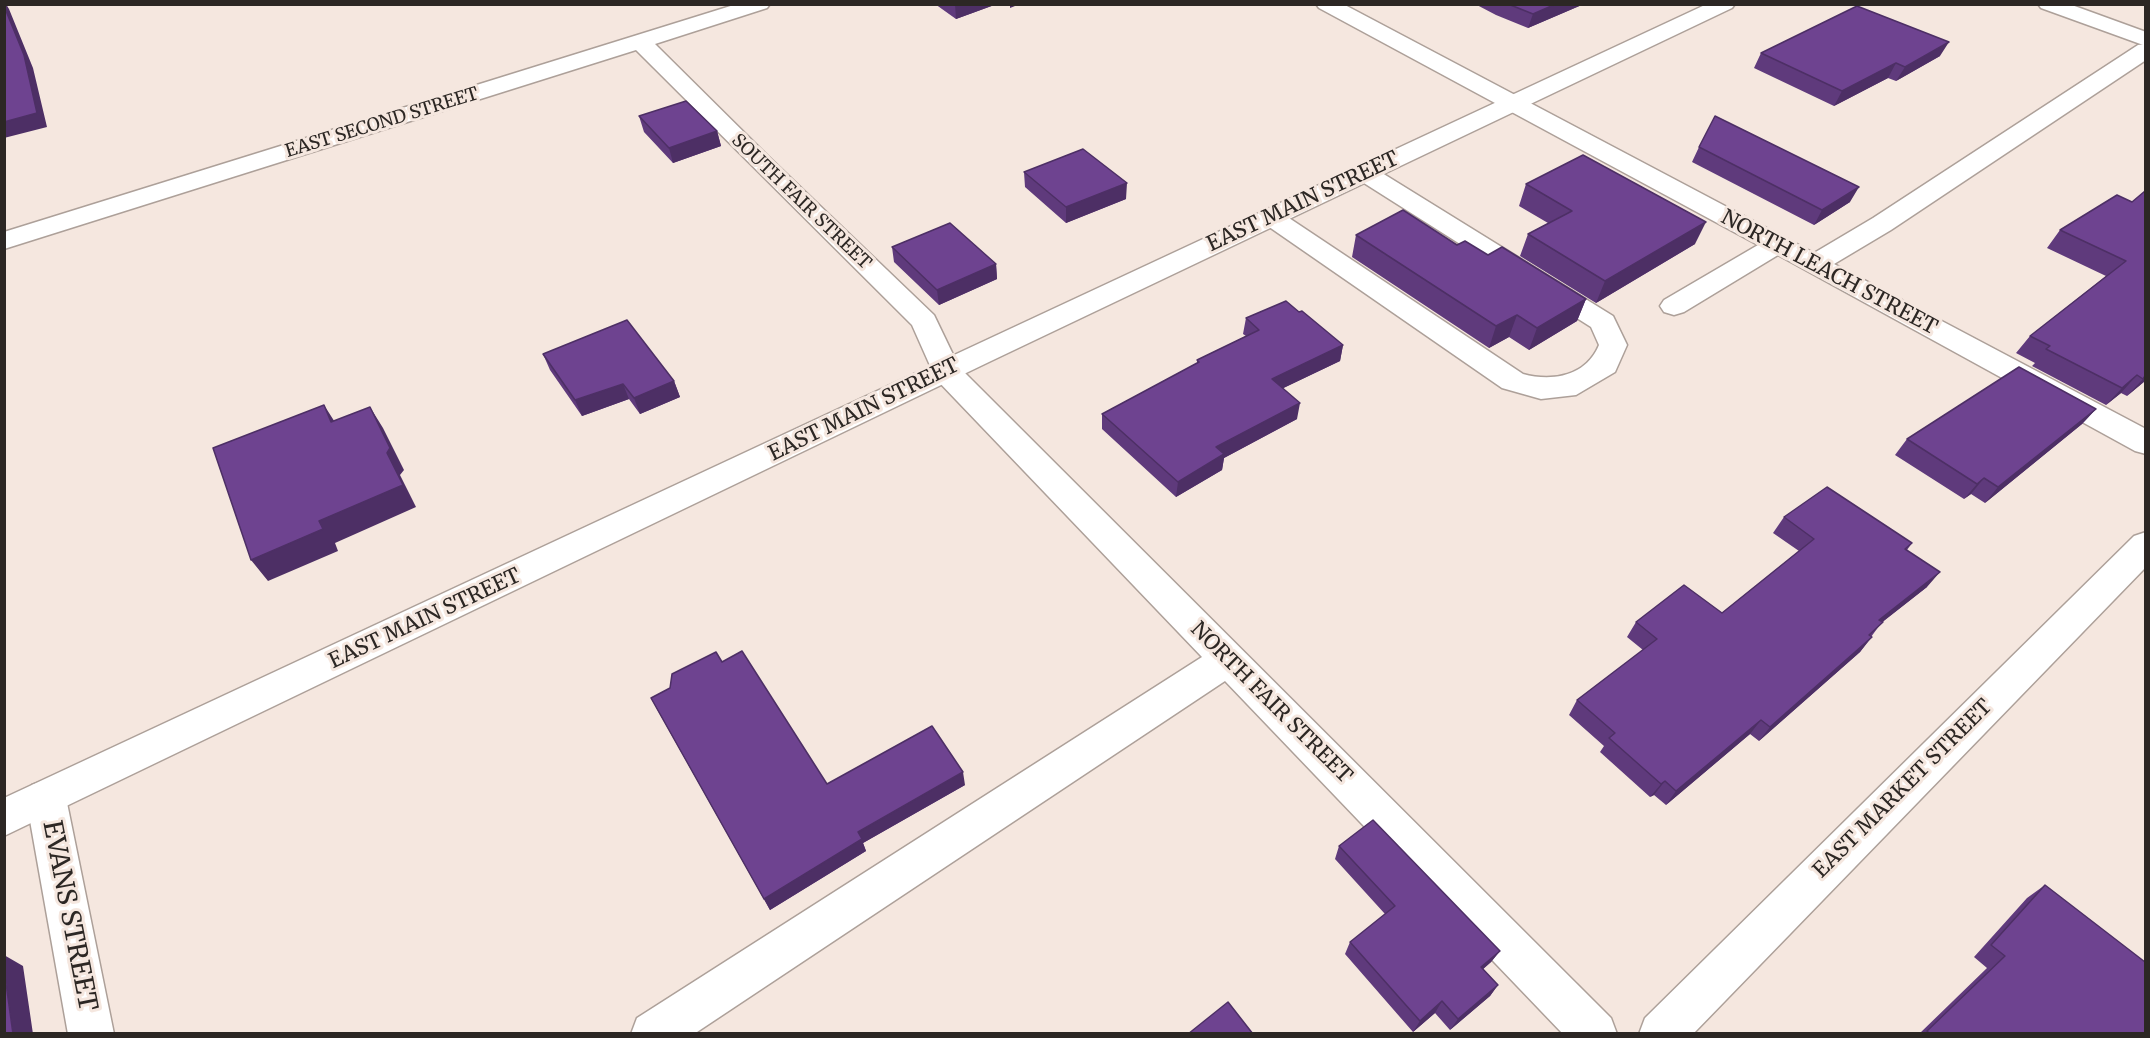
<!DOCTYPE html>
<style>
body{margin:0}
#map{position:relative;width:2150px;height:1038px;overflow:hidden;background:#f5e7df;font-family:Merriweather,serif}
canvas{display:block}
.frame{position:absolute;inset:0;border:6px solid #2c2724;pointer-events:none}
</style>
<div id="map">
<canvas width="2150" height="1038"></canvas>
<div class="frame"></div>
</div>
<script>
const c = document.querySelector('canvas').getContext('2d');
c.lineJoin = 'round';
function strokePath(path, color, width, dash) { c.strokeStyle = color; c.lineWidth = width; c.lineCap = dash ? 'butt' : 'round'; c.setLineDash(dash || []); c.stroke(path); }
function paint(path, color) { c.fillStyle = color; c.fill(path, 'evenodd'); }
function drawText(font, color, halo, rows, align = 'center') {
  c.font = font + ' Merriweather,serif'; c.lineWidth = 6; c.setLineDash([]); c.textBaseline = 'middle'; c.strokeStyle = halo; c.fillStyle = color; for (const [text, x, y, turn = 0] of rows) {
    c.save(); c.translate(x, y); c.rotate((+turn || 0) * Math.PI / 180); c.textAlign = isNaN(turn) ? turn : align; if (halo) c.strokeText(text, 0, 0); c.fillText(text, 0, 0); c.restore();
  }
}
const minor = new Path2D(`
 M737 4H770L767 8 655 44 769 157 934 315 959 367 1611 1018 1617 1034H1563L1225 681 694 1034H631L637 1018 1202 657 936 379 912 325 636 50 4 249V232Z
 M1316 4H1343L1814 253 1873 218 2138 45 2146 44V60L1891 230 1834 264 2146 429V454L2135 451 1778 255 1684 312 1674 315 1664 312 1660 306 1664 300 1758 245 1319 8Z
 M1365 166 1374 168 1613 316 1627 345 1615 372 1576 395 1541 399 1502 388 1262 222 1258 217 1262 212 1271 209 1280 212 1523 374C1553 382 1586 376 1599 345L1591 327 1356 178 1353 173 1356 168Z
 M2146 532V567L1693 1034H1639L1645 1018 2134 536Z
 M46 780 60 785 66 798 114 1034H68L26 798 32 785Z`);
const major = new Path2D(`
 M1707 4H1735L1732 8 991 361 4 836V798Z
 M2038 4H2069L2146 32V46L2041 8Z`);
strokePath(minor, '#ada099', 3);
strokePath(major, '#ada099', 3);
paint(minor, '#fff');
paint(major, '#fff');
paint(new Path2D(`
 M935 4H997L956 19Z
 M1475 4H1584L1528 28 1496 15Z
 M1761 53 1940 56 1896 81 1888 78 1834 106 1754 68Z
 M639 116 717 131 721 146 673 163 644 132Z
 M1699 147 1850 202 1814 225 1692 162Z
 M1024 172 1126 199 1066 223 1025 187Z
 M1526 184 1695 244 1596 303 1520 256 1528 234 1548 223 1519 206Z
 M2145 191V381L2127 396 2121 393 2106 405 2032 366 2035 363 2016 353 2030 336 2106 276 2047 248 2060 230 2132 202Z
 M1356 235 1457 245 1488 255 1586 299 1577 321 1529 350 1509 337 1489 348 1352 257Z
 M892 247 996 264 997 279 939 305 894 262Z
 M1299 312 1343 345 1340 361 1283 388 1297 419 1224 458 1222 470 1176 497 1102 429V414L1197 363V360L1246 336 1243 334 1246 318Z
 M543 354 674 381 680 397 640 414 629 399 582 416 550 370Z
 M2096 409 2082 424 1985 503 1971 494 1964 499 1895 455 1907 439Z
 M1784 517 1912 543 1907 550 1927 587 1882 622 1860 652 1759 741 1750 734 1666 805 1654 795 1650 797 1600 752 1604 746 1569 715 1577 700 1643 650 1627 637 1636 622 1722 613 1799 551 1773 533Z
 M722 662 827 784 965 785 863 843 866 851 770 910 658 711 651 698Z
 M1339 846 1500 951 1491 962 1483 969 1498 985 1490 996 1450 1030 1435 1013 1413 1032 1345 954 1350 942 1385 914 1335 859Z
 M2045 885 2145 1034H1919L1987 968 1974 957 2027 898Z`), '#5f3a7c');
paint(new Path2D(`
 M4 4H6L9 9 33 68 47 127 4 138Z
 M955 4H997L956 19Z
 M1010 4H1020L1010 8Z
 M1556 4H1584L1528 28 1533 14Z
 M1949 42 1940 56 1896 81 1905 67Z
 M1896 63 1888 78 1834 106 1842 91Z
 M717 131 721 146 673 163 669 148Z
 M1127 183 1126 199 1066 223V207Z
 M1859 187 1850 202 1814 225 1822 210Z
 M1706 222 1695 244 1596 303 1605 281Z
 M996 264 997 279 939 305 937 290Z
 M1586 299 1577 321 1529 350 1537 328Z
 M1517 315 1509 337 1489 348 1496 326Z
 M1343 345 1340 361 1269 395 1272 379Z
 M2137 375 2121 393 2106 405 2122 388Z
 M2145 376V381L2127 396 2143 379Z
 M674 381 680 397 640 414 634 398Z
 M623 384 629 399 582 416 575 400Z
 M1300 403 1297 419 1224 458 1222 470 1176 497 1178 482 1216 447Z
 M324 405 338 427 331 422Z
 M370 407 383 428 404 470 400 475 416 507 335 543 338 551 268 581 251 560 319 521Z
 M2096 409 2082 424 1985 503 1998 487Z
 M1984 478 1971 494 1964 499 1977 484Z
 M1940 572 1927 587 1866 635 1879 620Z
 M1872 637 1860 652 1759 741 1770 727Z
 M1761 720 1750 734 1666 805 1676 791Z
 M963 772 965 785 863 843 866 851 770 910 764 899 858 832Z
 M1665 781 1654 795 1650 797 1661 784Z
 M1500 951 1491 962 1473 978 1481 967Z
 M4 955 23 966 33 1034H13L4 969Z
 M1498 985 1490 996 1450 1030 1458 1019Z
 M1442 1001 1435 1013 1413 1032 1420 1021Z`), '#4d2f65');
const building = new Path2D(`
 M1508 4H1556L1533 14Z
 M4 6 24 55 37 113 4 122Z
 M1857 6 1949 42 1905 67 1896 63 1842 91 1761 53Z
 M686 101 717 131 669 148 639 116Z
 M1715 116 1859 187 1822 210 1699 147Z
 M1083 149 1127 183 1066 207 1024 172Z
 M1583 155 1706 222 1605 281 1528 234 1572 211 1526 184Z
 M2145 191V376L2143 379 2137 375 2122 388 2046 349 2050 346 2030 336 2126 261 2060 230 2117 195 2132 202Z
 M1403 210 1457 245 1465 241 1488 255 1502 247 1586 299 1537 328 1517 315 1496 326 1356 235Z
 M950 223 996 264 937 290 892 247Z
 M1286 301 1299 312 1302 311 1343 345 1272 379 1300 403 1216 447 1224 454 1178 482 1102 414 1199 362 1197 360 1259 330 1246 318Z
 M627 320 674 381 634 398 623 384 575 400 543 354Z
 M2019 367 2096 409 1998 487 1984 478 1977 484 1907 439Z
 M324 405 331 422 370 407 390 448 387 453 403 485 319 521 323 529 251 560 213 448Z
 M1827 487 1912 543 1905 549 1940 572 1879 620 1883 622 1869 635 1872 637 1770 727 1761 720 1676 791 1665 781 1661 784 1609 738 1615 733 1577 700 1657 639 1636 622 1684 585 1722 613 1814 539 1784 517Z
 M742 651 827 784 932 726 963 772 858 832 862 839 764 899 651 698 670 688 672 674 716 652 722 662Z
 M1373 820 1500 951 1481 967 1498 985 1458 1019 1442 1001 1420 1021 1350 942 1395 906 1339 846Z
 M2045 885 2145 962V1034H1930L1927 1031 2005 956 1991 945Z
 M4 969 13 1034H4Z
 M1228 1002 1253 1034H1188Z`);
paint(building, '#6e4390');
strokePath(building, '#4d2f65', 1.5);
drawText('18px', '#2c2724', '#f5e7df', [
 ["EAST SECOND STREET",382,123,-17],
 ["SOUTH FAIR STREET",801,202,44]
]);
drawText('21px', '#2c2724', '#f5e7df', [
 ["EAST MAIN STREET",1303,202,-25],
 ["NORTH LEACH STREET",1829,273,28],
 ["EAST MAIN STREET",864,410,-26],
 ["EAST MAIN STREET",425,619,-25],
 ["NORTH FAIR STREET",1271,703,45],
 ["EAST MARKET STREET",1903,789,-45]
]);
drawText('26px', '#2c2724', '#f5e7df', [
 ["EVANS STREET",69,916,79]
]);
</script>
